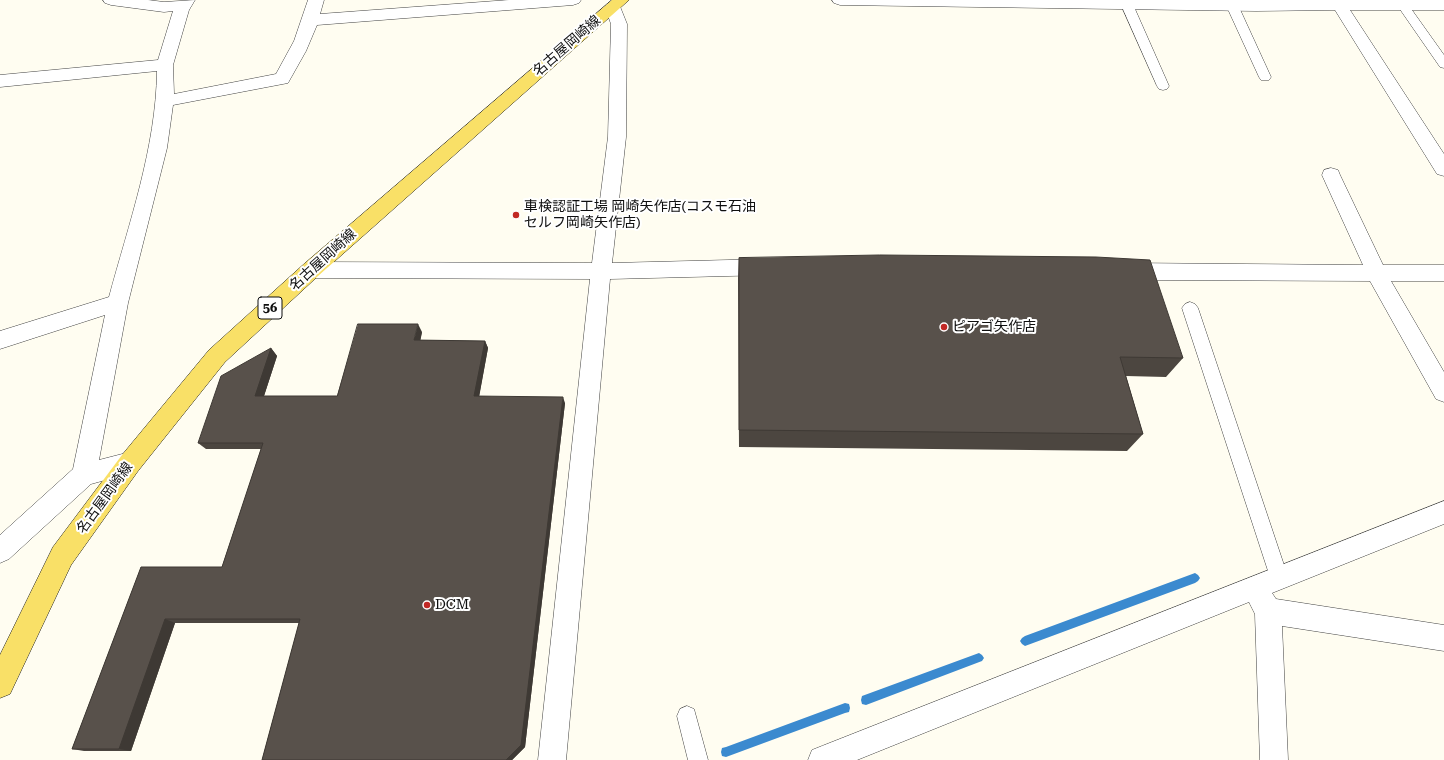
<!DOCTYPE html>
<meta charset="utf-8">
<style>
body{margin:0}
canvas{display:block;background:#fffdf1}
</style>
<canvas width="1444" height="760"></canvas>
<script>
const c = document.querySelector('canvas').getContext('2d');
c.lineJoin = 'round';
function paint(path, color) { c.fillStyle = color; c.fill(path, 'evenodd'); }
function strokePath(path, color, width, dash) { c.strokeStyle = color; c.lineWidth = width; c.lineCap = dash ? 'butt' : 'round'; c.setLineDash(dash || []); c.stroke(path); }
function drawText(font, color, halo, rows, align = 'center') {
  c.font = font + ' "Roboto Serif","Noto Sans JP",serif'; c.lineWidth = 4; c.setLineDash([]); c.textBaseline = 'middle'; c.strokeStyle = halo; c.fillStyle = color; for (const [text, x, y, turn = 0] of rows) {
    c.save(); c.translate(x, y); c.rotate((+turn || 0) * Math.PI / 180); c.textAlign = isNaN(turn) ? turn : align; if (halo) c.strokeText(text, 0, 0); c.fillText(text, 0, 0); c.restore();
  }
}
paint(new Path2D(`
 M1195 573 1198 575 1200 578 1198 581 1195 583 1025 646 1022 644 1020 641 1022 638 1025 636Z
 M979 653 982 655 984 658 982 661 866 705 862 704 861 700 862 696Z
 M845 703 849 704 850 708 849 712 845 713 726 757 722 756 721 752 722 748 726 747Z`), '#3b8acf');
const lane = new Path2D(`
 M1119 0H1131L1169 86 1167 89 1163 90 1159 89 1157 86Z
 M1232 1 1236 3 1238 5 1271 77 1269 80H1261L1259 77 1226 5 1228 3Z
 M1403 1 1407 3 1444 55V68L1440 67 1397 5 1399 3Z
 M1190 302 1195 304 1198 308 1288 577 1285 583 1279 586 1273 583 1270 577 1182 308 1185 304Z
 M687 706 694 709 708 760H688L677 716 680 709Z`);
const street = new Path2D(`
 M103 0H148L164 2 195 0 189 10 173 65 174 94 276 74 294 41 308 0H324L320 14 509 0H581L579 3 573 5 317 25 306 51 288 83 173 105 167 148 128 303 99 460 130 452 138 455 142 463 138 471 91 484 9 559 0 563V535L73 469 105 315 0 349V331L109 297C129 223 156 148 157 71L0 87V75L158 60 173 11 164 12 111 5 105 3Z
 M832 0H1444V10H1350L1444 154V176L1437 174 1335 10 1256 11 840 5 834 3Z
 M613 2 619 4 627 24 626 137 612 263 768 259 775 261 778 267 775 273 768 275 610 279 566 760H538L590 279 311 278 304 276 301 270 304 264 311 262 592 263 608 137 611 24 605 7 607 4Z
 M1331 168 1338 170 1340 175 1383 265H1444V281H1391L1444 372V402L1436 399 1370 281 1148 280 1124 279 1117 277 1114 271 1117 265 1124 263 1363 265 1322 175 1324 170Z
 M1444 501V524L1272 593 1276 599 1444 625V651L1282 626 1288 760H1260L1255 614 1249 602 857 760H808L812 750 822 746Z`);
const primary = new Path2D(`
 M612 0H629L318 276 225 362 138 471 71 565 10 694 0 698V655L53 547 122 455 209 350 304 264Z`);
strokePath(lane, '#424242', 1);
strokePath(street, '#424242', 1);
strokePath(primary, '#202020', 1);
paint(lane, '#fff');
paint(street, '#fff');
paint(primary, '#f9e067');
paint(new Path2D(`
 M739 258 1183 358 1166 377 1126 376 1143 434 1127 451 739 447 738 278Z
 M422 332 420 340 485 341 488 348 479 396 565 403 525 747 512 760H262L299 623H175L131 751H84L72 749 141 567H222L261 449H206L198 443 271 348 277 356 264 396H337Z`), '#4c4640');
paint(new Path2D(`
 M418 324 422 332 419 348 414 340Z
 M485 341 488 348 478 403 474 396Z
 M271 348 277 356 262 402 255 396Z
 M563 397 565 403 525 747 512 760H506Z
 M165 619 175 623 131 751 119 749Z`), '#3e3934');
const building = new Path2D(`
 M880 255 1096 257 1150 260 1183 358 1120 357 1143 434 739 430V258Z
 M358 324H418L414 340 485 341 474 396 563 397 521 745 506 760H262L300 619H165L119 749H72L141 567H222L263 443H198L221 376 271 348 255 396H337Z`);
paint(building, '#58514b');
strokePath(building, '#3e3934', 1);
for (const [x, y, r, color] of [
 [516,215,4,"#c12825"],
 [944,327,4,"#c12825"],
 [427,605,4,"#c12825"]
]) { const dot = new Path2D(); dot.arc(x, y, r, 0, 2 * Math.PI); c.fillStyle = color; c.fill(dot); strokePath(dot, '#fff', 1.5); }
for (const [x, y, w] of [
 [270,308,24]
]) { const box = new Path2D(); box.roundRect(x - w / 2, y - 11, w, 22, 3); c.fillStyle = '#fff'; c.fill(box); strokePath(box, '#0f0f0f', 1); }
drawText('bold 13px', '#0f0f0f', null, [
 ["56",270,308]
]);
drawText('14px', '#0f0f0f', '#fff', [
 ["名古屋岡崎線",567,46,-41],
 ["名古屋岡崎線",323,260,-42],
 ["名古屋岡崎線",105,498,-54]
]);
drawText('14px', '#0f0f0f', '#fff', [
 ["車検認証工場 岡崎矢作店(コスモ石油",524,207],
 ["セルフ岡崎矢作店)",524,223],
 ["ピアゴ矢作店",952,327],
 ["DCM",435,605]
], 'left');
</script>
